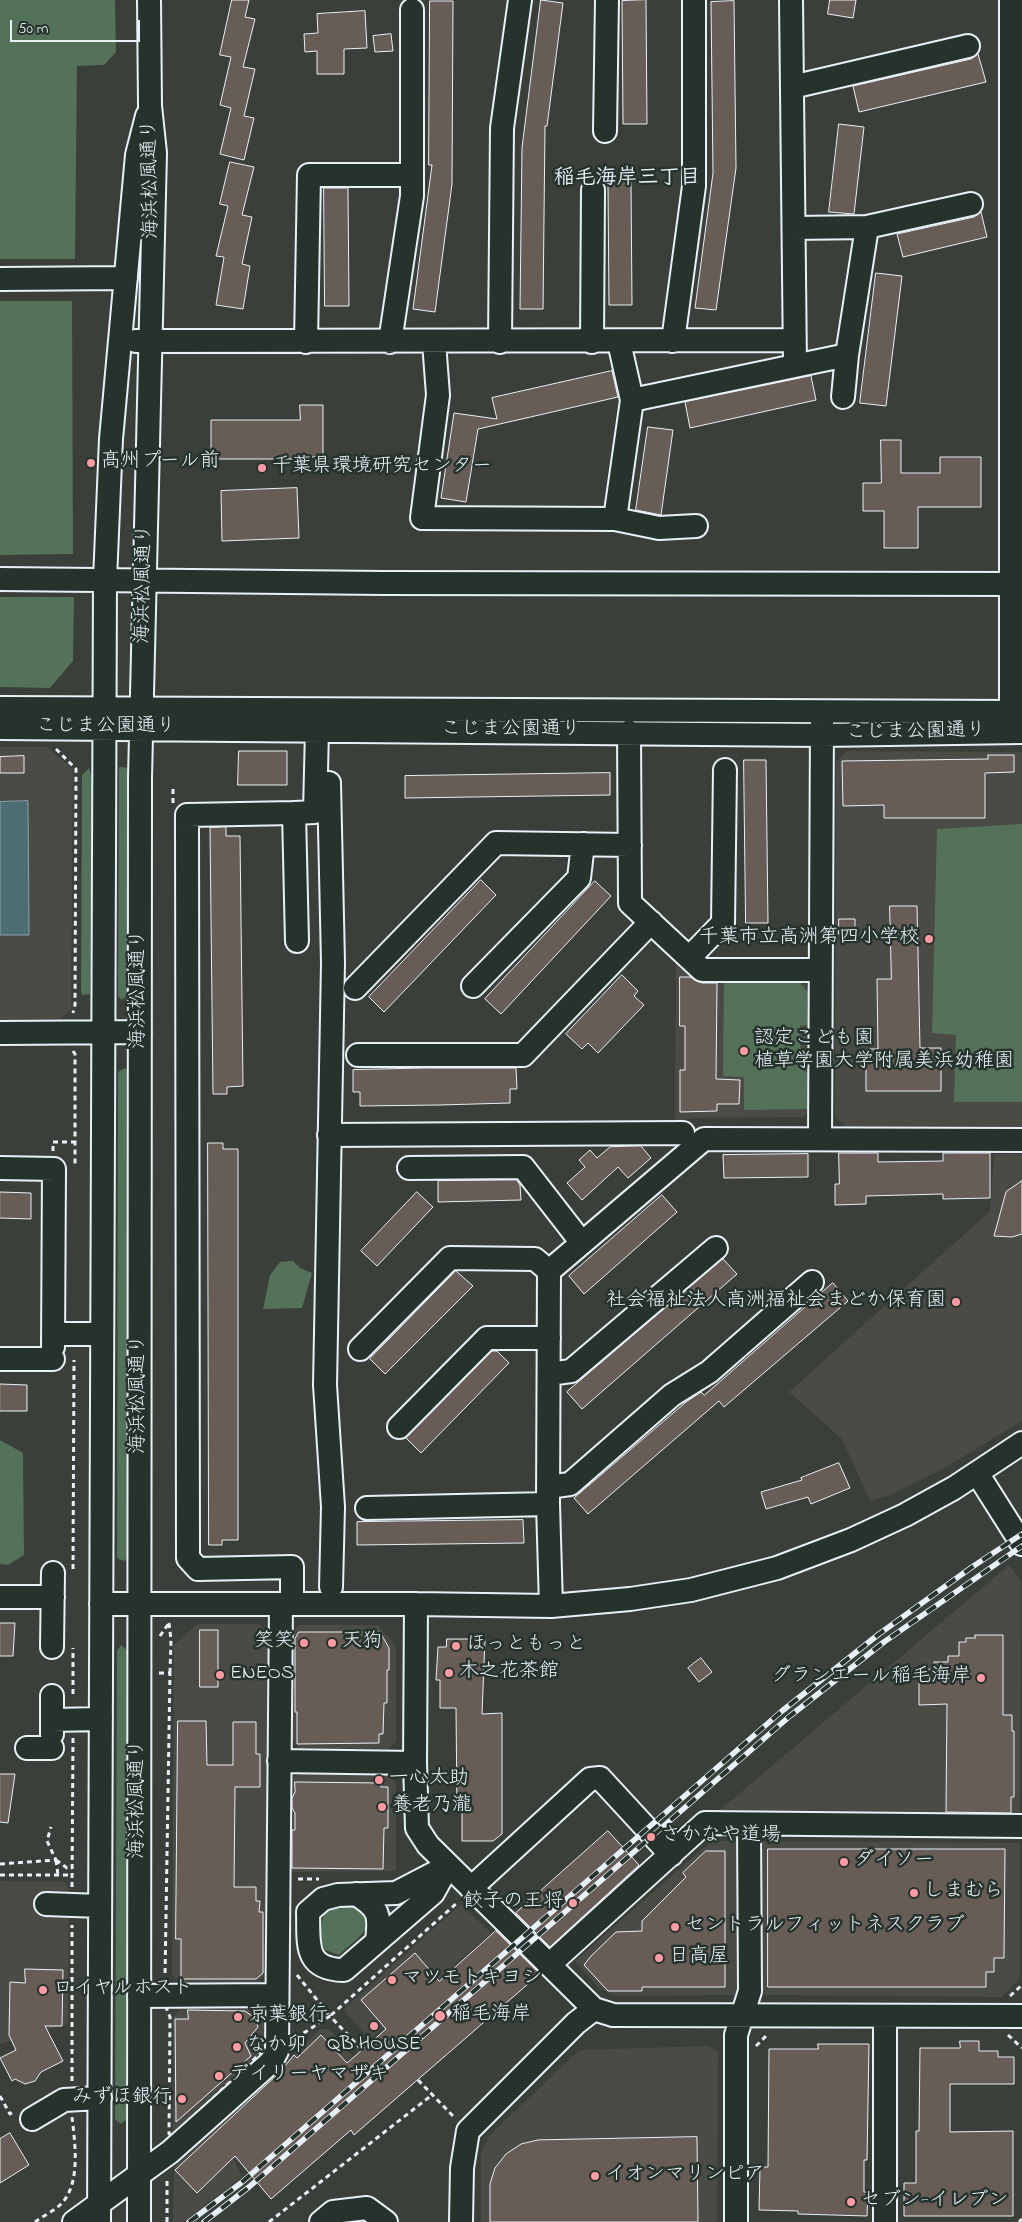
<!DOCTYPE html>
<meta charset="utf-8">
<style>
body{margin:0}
#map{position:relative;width:1022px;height:2222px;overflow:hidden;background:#3a3f39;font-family:"Indie Flower",sans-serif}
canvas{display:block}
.scale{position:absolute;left:10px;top:20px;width:130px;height:22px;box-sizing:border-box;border:2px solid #e8f1f8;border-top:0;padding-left:6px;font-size:15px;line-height:18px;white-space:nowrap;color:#e8f1f8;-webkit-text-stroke:4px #26332d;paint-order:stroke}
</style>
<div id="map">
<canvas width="1022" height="2222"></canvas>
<div class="scale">50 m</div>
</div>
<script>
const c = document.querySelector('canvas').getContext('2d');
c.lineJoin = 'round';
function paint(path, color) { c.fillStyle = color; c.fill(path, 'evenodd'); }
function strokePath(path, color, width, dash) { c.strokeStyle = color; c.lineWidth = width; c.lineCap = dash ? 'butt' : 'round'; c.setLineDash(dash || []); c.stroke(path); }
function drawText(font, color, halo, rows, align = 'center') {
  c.font = font + ' "Indie Flower","Klee One",sans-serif'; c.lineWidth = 5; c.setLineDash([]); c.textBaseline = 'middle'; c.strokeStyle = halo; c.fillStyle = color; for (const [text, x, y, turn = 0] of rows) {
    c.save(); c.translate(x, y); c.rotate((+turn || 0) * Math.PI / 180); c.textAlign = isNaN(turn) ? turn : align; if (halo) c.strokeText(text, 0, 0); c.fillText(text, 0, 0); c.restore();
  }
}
paint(new Path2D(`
 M0 747H47L73 769 71 1009 59 1021 0 1020Z
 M847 751 1022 752V1128L846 1127 835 1116 836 762Z
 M676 956 798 977 813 992 811 1110 804 1117 688 1118 675 1126Z
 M994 1154H1022V1421L943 1469 888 1496 870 1501 842 1439 789 1392 990 1211Z
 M1009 1565 1021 1581 1020 1816 714 1815Z
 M197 1624H259L268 1632 265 1975 257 1984H181L172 1975 174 1645Z
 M299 1625H378L396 1646V1741L388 1749 300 1748 291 1738V1633Z
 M300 1772H386L396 1783V1871L290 1872 291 1780Z
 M711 1841H736L738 1989 734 1995 617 1996 600 1989 575 1961Z
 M763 1841 1020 1843V1978L1002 1997 766 1995 760 1990Z
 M0 1881 65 1882 69 1889 68 2024 0 2044Z
 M461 1904 491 1933 370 2039 343 2010Z
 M256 2007 265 2015 267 2049 173 2132V2017L181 2009Z
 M320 2029H329L353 2056 234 2160 242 2177 183 2222H173L174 2167Z
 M708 2046 718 2052 717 2222H481V2152L490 2135 579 2050Z`), '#4b4b46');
paint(new Path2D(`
 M0 0H115L116 52 104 65 77 66 75 259H0Z
 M0 301H72L73 554 0 555Z
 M0 597H74L73 661 50 688 0 687Z
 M119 767 130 768 129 994 122 1000 118 996Z
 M89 768 92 777 90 994 83 995 81 993 82 775Z
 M1022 824V1102H954L956 1035 932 1033 937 829Z
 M724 978 796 979 808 992 810 1002 807 1003 808 1025 800 1026 801 1068 810 1075 809 1109 744 1110V1077L723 1076Z
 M125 1068 129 1071 127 1557 125 1561 118 1559 117 1556 118 1072Z
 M293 1261 300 1268 312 1273 302 1308 263 1309 270 1275 280 1262Z
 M0 1440 23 1453 24 1555 8 1565 0 1564Z
 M121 1645 128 1651 126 2120 121 2124 115 2119 117 1651Z
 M358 1907C382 1926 354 1940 339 1955L325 1950C321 1943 321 1939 321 1931 321 1905 337 1909 358 1907Z`), '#547159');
const water = new Path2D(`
 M28 801 29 935H0V802Z`);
paint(water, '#4c6e73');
strokePath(water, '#8aa2a8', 1);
const building = new Path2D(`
 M232 0H249L245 17 255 19 243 67 255 69 244 116 254 118 244 160 220 154 231 108 220 105 231 57 220 55Z
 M541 0 563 3 547 126H545L543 309H520L522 148Z
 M646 0 647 124H623L622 1Z
 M830 0H856L853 18 828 14Z
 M430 1H453L452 184 435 312 413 309 432 165H429Z
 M734 1 736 168 716 310 695 308 713 173 711 2Z
 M365 11 367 48 344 49V74H317V51L305 52 304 34 318 33 317 14Z
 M391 34 393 51 375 52 373 36Z
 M978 54 986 82 859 112 853 86 971 59Z
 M839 124 864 127 854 214 829 212Z
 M230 162 254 167 242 215 252 217 242 264 250 266 243 309 216 305 224 257 216 256 228 206 220 204Z
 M631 182 632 305H609L608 183Z
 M324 188H348L349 306H325Z
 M981 212 987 237 903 257 897 234 974 217Z
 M876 273 902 276 886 406 860 403Z
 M612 371 618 397 478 429 466 502 441 498 454 413 497 419 492 398Z
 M811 376 816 400 690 428 685 402Z
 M300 405H323V457H296V459H211V420H300Z
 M648 427 673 430 661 515 636 510Z
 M881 440H901V473H940V457H981V507H918V548H884V511H863V483H881Z
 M297 488 299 538 222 541 221 491Z
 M239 751H287V785H238Z
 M988 755H1014V772L985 773V818H884V805L843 806 842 761 988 759Z
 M24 756V773H0V757Z
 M744 760H766L768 923H746Z
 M610 773V795L405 798V776Z
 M226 827V836H240L243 1086 227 1087V1094H213L210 828Z
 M481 880 496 895 384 1012 369 997Z
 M595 881 611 896 501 1014 485 999Z
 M890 906H917L920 1048H941V1091H866V1049H878L877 979H891Z
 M839 919H855V934H839Z
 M622 975 638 991 634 996 644 1005 598 1053 588 1043 582 1049 566 1034Z
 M680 977H690L702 983H717L716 1079 740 1080 739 1104H717V1111L680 1112V1070H685V1026H680Z
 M425 1068H516L517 1089H510V1103L439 1105 360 1106V1092H353V1070Z
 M208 1143H223V1149H238V1540H222V1545H209Z
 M641 1146 651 1158 628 1178 618 1167 582 1200 567 1183 585 1167 579 1160 590 1150 597 1158 610 1147Z
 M839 1153H878V1162L943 1161V1153H990V1198L943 1199V1194L866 1196V1204L835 1205V1184H839Z
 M808 1154V1177L724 1178 723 1155Z
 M517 1180 520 1185 521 1200 438 1202V1181Z
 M1022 1181V1234L1012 1237 994 1236 1006 1192Z
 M0 1192 31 1193V1219L0 1218Z
 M417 1192 433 1207 377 1266 361 1251Z
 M662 1195 677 1212 584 1294 569 1276Z
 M723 1259 737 1274 582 1409 567 1392Z
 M456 1271 473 1286 385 1374 370 1359Z
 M833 1283 848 1301 724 1407 719 1401 588 1514 574 1498 686 1402 701 1392 704 1395Z
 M492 1351H497L509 1363 421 1453 406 1438Z
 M0 1384 27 1385V1411H0Z
 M839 1463 850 1488 811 1504 808 1497 766 1509 761 1492 802 1480 801 1478Z
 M523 1520 524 1543 357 1545V1522Z
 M0 1623H15L13 1656H0Z
 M200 1630H218V1687H200Z
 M299 1632H380L389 1648V1670H387V1703H384L383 1734H379V1743L297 1744V1712H295V1639Z
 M975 1635H1003V1715H1012V1731H1014V1797H1011V1813L946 1812 947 1704 919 1705V1670L934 1669V1662H948V1656H959V1642H966V1638H975Z
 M447 1639H485L482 1714 502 1713V1834L493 1841H462V1808L457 1809 456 1708H440V1680H436L438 1647H446Z
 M701 1658 712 1672 699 1682 688 1668Z
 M178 1721H206L207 1765H233V1722H256V1754H260V1787H235L234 1887H256V1901H260L259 1912H263V1973L256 1979H181V1939H176Z
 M0 1774H15L8 1823 0 1822Z
 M295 1782 381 1783V1787H388V1828H384L383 1869 292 1868V1830H295V1813L292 1808V1798L295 1792Z
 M608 1831 639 1865 550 1947 516 1913Z
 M768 1849H1005L1004 1958H994V1972H986V1987H768Z
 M706 1851H725V1987H642V1991H608L584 1965 591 1956 616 1932 642 1931V1921L686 1877 683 1873Z
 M496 1931 538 1972 528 1984 354 2135 351 2130 271 2199 235 2156 197 2193 175 2170 280 2072 294 2055 297 2058 321 2035 347 2063 386 2029 361 2000 415 1953 439 1981Z
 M25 1969 63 1970 62 2026H45L63 2061 41 2072 35 2081 25 2084 15 2079 12 2081 0 2058 16 2050 9 2035 10 1982 25 1983Z
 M188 2010 245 2011 255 2018 258 2027 245 2043 251 2056 176 2122 175 2019H188Z
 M960 2041H979V2051H998V2057H1014V2084H950V2132L1013 2131V2216H904V2183H916V2131H919L920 2048H960Z
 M818 2044H869L867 2160H864V2192H868L867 2216 798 2214V2211L759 2210 760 2167H768L769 2049H818Z
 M10 2133 29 2165 0 2183V2139Z
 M697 2137 698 2222H490V2184L495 2168 506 2154 521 2144 538 2140Z`);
paint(building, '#685c56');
strokePath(building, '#e8f1f8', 1);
const minor = new Path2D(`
 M791 0 795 365
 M792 87 968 46
 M605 131 607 0
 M794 228 867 227 971 204
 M0 279 126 278
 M136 341 794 340
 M673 341 694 186V0
 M306 342 309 175H412
 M390 342 412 196V10
 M434 342 438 395 422 518 615 519 659 528 696 526
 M500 342 502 128 520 0
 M592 342 593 190
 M843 397 847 355 867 227
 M632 400 847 355
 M615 519 632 400 619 342
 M0 579 383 583 1022 584
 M0 708 1022 712
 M1011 712V0
 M0 728 822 735 1022 732
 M629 732 630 903 702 970H819
 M329 783 333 963 325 1385 333 1507 331 1587
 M297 941 294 813 315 812 317 730
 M689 958 723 923 725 770
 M473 986 579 878 583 844
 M355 988 496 843 630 845
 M0 1033 140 1032
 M358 1055H523L651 922
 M329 1135 683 1133
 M820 1139 822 720
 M0 1168 54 1169 53 1347
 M409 1168 523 1167 582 1243
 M549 1271 704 1139 1022 1140
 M53 1334H102
 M360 1349 450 1258 535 1259 549 1271 548 1504 551 1606
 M0 1359H53
 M549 1374 571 1371 716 1248
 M399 1427 487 1338H549
 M977 1473 1022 1544
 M548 1487 570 1484 672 1395 709 1372 812 1282
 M367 1508 548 1504
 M0 1597H53
 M101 1604H416L551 1606 630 1599 691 1590 777 1568 851 1540 905 1515 954 1488 1022 1443
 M292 1604V1567L198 1569 188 1558 187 815 294 813
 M416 1604 415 1763 417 1828 428 1845 594 2009 613 2015 1022 2016
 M52 1647 53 1573
 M52 1720 101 1719
 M52 1734V1696
 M27 1748H52
 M279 1761 415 1763
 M448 1866 433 1893 344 1970C303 1969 309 1943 308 1912L323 1899 338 1895 396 1893Z
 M471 1888 590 1779 600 1778 671 1855
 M356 1894C380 1909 380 1915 377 1941
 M46 1904 100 1906
 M550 1964 705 1823 1022 1826
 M139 1996 277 1995
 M32 2119 64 2100 100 2098
 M74 2222 170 2152 271 2062 277 2051 281 1604
 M99 2222 105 580 111 439 137 155 147 116
 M139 2222 140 777 155 153 150 106 149 0
 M321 2222 333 2212 367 2208 386 2222
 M461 2222 462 2168 468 2131 576 2023 594 2009
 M736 2222V2035L750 1991 749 1825
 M885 2222V2016`);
strokePath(minor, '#e8f1f8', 26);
strokePath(new Path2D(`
 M56 749 76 769 75 1005 73 1013
 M173 803V786
 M73 1051 75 1054V1167
 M53 1151V1142H75
 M73 1569 74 1360
 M169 1623 171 1640 170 1673
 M160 1636 169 1623
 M159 1673H170L165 1977
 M73 1694V1648
 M56 1860 67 1868H72
 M56 1860 58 1875
 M0 1864 56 1860 47 1841 51 1827
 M0 1875H72
 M298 1879H319
 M72 1887 73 1738
 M297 1975 330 2016 458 1902
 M1010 1996 1022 1985
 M175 2003 257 2005 268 2014 267 2047 173 2136 169 2134 170 2017 166 2007Z
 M1008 2035 1022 2048
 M296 2038 330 2016 362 2050
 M756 2046 767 2035
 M418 2080 454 2117
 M72 2081V1925
 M0 2096 10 2114 13 2112
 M35 2222C43 2216 54 2211 61 2204 81 2184 75 2143 72 2117
 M167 2222V2177
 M269 2222 432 2095
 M1019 2222 1022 2219`), '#e8f1f8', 3, [5, 4]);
strokePath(minor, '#26332d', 22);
const rail = new Path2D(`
 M189 2222 241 2183 782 1711 879 1634 972 1567 1022 1534
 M204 2222 249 2187 790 1716 884 1642 1022 1546`);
strokePath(rail, '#e8f1f8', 5.5);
strokePath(rail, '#26332d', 4, [11]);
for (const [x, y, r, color] of [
 [91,463,5,"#ff9aa2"],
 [262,468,5,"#ff9aa2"],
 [929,939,5,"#ff9aa2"],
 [744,1051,5,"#ff9aa2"],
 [956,1302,5,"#ff9aa2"],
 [304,1643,5,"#ff9aa2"],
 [332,1643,5,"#ff9aa2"],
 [456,1646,5,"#ff9aa2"],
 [449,1673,5,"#ff9aa2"],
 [220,1675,5,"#ff9aa2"],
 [981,1678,5,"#ff9aa2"],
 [379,1780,5,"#ff9aa2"],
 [382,1807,5,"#ff9aa2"],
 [651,1837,5,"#ff9aa2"],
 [844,1862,5,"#ff9aa2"],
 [914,1893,5,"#ff9aa2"],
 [573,1903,5,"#ff9aa2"],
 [675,1927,5,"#ff9aa2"],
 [659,1958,5,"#ff9aa2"],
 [392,1980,5,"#ff9aa2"],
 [43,1990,5,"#ff9aa2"],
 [440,2016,6,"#ff9aa2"],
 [238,2017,5,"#ff9aa2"],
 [374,2026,5,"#ff9aa2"],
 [237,2047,5,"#ff9aa2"],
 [219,2076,5,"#ff9aa2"],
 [182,2099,5,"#ff9aa2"],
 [595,2176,5,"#ff9aa2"],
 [851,2202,5,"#ff9aa2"]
]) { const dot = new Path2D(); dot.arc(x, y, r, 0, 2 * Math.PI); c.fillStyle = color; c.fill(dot); strokePath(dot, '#26332d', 2); }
drawText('20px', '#e8f1f8', '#26332d', [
 ["海浜松風通り",152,179,-91],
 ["海浜松風通り",145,584,-89],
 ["こじま公園通り",106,728],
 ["こじま公園通り",511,731],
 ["こじま公園通り",916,733,-1],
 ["海浜松風通り",140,989,-90],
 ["海浜松風通り",140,1394,-90],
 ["海浜松風通り",139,1799,-90]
]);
drawText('20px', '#e8f1f8', '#26332d', [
 ["髙州プール前",101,463],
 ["千葉県環境研究センター",272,468],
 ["千葉市立高洲第四小学校",919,939,"right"],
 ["認定こども園",754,1040],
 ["植草学園大学附属美浜幼稚園",754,1063],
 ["社会福祉法人高洲福祉会まどか保育園",946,1302,"right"],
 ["笑笑",294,1643,"right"],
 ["天狗",342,1643],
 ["ほっともっと",466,1646],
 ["木之花茶館",459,1673],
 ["ENEOS",230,1675],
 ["グランエール稲毛海岸",971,1678,"right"],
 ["一心太助",389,1780],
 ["養老乃瀧",392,1807],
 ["さかなや道場",661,1837],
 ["ダイソー",854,1862],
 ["しまむら",924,1893],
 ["餃子の王将",563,1903,"right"],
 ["セントラルフィットネスクラブ",685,1927],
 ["日高屋",669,1958],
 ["マツモトキヨシ",402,1980],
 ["ロイヤルホスト",53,1990],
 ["稲毛海岸",451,2016],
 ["京葉銀行",248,2017],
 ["QB HOUSE",374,2046,"center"],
 ["なか卯",247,2047],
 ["デイリーヤマザキ",229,2076],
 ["みずほ銀行",172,2099,"right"],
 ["イオンマリンピア",605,2176],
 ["セブン-イレブン",861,2202]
], 'left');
drawText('bold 21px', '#e8f1f8', '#26332d', [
 ["稲毛海岸三丁目",627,180]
]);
</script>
